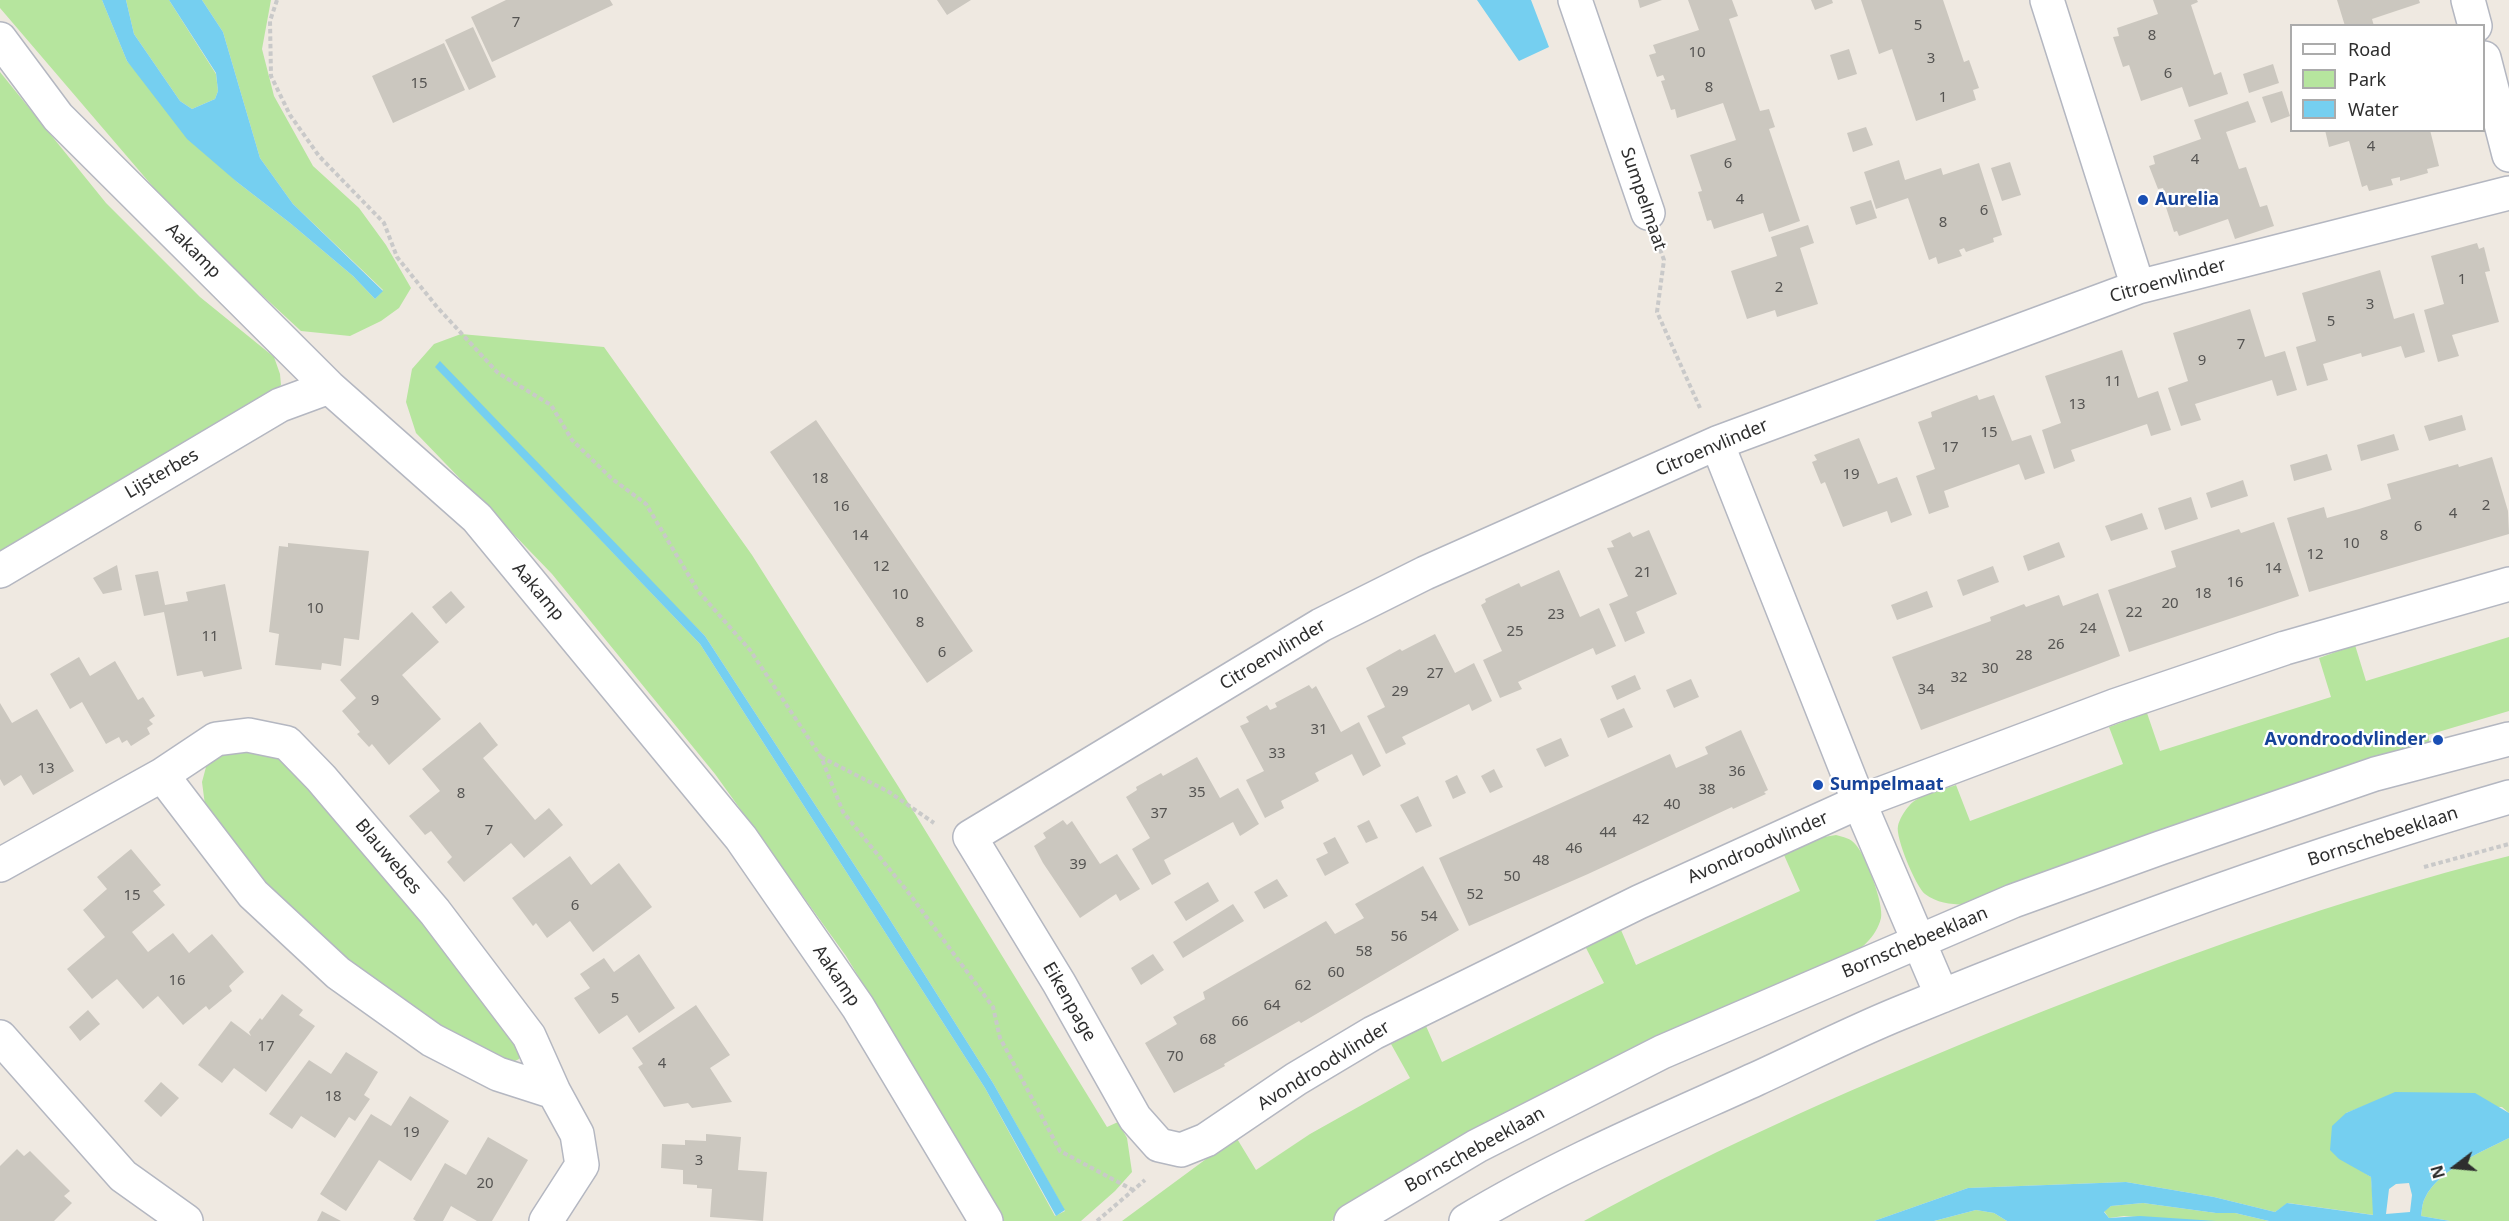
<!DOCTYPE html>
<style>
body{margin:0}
#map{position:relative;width:2509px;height:1221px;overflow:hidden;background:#efe9e1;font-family:"Noto Sans",sans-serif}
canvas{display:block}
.legend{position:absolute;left:2290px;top:24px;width:195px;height:108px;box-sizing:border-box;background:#fff;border:2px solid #ababab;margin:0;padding:8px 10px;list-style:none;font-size:18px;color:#2e2e2e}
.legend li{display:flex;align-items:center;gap:12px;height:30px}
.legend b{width:30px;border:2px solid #ababab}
.north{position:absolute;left:2425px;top:1137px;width:60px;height:60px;-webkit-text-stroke:4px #fff;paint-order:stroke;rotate:254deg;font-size:16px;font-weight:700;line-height:24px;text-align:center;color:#2e2e2e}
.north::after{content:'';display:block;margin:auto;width:21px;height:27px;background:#2e2e2e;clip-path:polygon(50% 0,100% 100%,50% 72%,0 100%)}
</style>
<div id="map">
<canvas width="2509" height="1221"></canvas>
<ul class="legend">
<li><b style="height:8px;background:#fff"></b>Road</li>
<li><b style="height:16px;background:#b6e59e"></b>Park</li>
<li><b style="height:16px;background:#75cff0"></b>Water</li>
</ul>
<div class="north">N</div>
</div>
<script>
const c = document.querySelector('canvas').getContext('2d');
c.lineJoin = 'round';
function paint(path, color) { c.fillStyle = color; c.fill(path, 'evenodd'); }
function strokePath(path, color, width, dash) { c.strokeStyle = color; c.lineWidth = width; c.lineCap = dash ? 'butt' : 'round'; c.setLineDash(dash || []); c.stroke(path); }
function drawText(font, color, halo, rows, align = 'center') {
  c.font = font + ' "Noto Sans",sans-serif'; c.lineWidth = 4.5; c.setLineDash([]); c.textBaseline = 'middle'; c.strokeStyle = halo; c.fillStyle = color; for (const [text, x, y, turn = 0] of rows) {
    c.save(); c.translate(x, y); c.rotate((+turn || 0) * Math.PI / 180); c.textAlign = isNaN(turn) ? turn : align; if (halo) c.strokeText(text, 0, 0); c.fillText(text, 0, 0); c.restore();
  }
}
paint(new Path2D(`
 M0 0H102L127 61 237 182 290 223 353 276 375 299 383 290 293 204 260 158 223 32 202 0H271L262 49 274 96 313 166 359 208 386 245 411 288 399 308 381 321 350 336 301 331 184 223 0 8Z
 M126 0H169L216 74 218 91 215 99 192 109 180 101 134 34Z
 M0 72 106 203 200 297 274 357 280 374 281 385 270 396 0 551Z
 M461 334 604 347 752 555 898 786 1107 1127 1118 1122 1127 1138 1132 1172 1115 1191 1081 1221H1004L1000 1217 952 1132 846 956 715 774 552 574 416 433 406 402 412 369 434 344ZM435 366 705 636 887 915 993 1083 1065 1211 1055 1216 985 1088 700 644Z
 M2509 637V711L2428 735 2431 749 1979 904C1961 905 1941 906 1925 894 1916 887 1895 837 1898 826 1899 820 1905 810 1909 806 1919 794 1942 790 1956 785L1970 821 2123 764 2109 727 2147 713 2160 751 2331 697 2319 658 2355 645 2366 681Z
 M228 751 278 753 346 824 512 1033 521 1055 519 1059 509 1064 416 1016 289 914 205 805 202 782 206 767 210 762Z
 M1836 835C1843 837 1851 838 1856 845 1866 856 1884 904 1881 918 1876 938 1861 948 1846 960L1377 1192 1331 1221H1122L1236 1137 1256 1170 1310 1134 1410 1078 1391 1044 1426 1026 1442 1062 1604 983 1585 946 1621 930 1636 965 1800 891 1784 855 1824 837Z
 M2509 856V1113L2502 1107 2369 1104 2346 1113 2357 1168 2371 1177 2374 1215 2288 1203 2275 1212 2214 1197 2126 1182 1968 1188 1874 1221H1584C1723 1144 1869 1081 2016 1022 2177 958 2341 898 2509 856Z
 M2509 1138V1221H2450L2421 1216C2422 1211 2422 1203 2425 1198 2438 1170 2483 1151 2509 1138Z
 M2143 1203 2216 1213H2235L2269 1221H2193L2124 1216 2109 1218 2104 1211 2111 1206Z
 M1976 1210 1994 1213 2007 1221H1934Z`), '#b6e59e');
paint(new Path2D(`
 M102 0H126L134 34 180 101 192 109 215 99 218 91 216 73 169 0H202L223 32 260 158 293 204 383 291 375 299 353 276 290 223 237 182 187 139 127 61Z
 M1477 0H1531L1549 47 1519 61Z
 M440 361 705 636 887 915 993 1083 1065 1210 1056 1216 985 1088 700 644 435 367Z
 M2395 1092 2475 1093 2509 1113V1138C2483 1151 2438 1170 2425 1198 2422 1203 2422 1211 2421 1216L2450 1221H2269L2235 1213H2216L2143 1203 2111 1206 2104 1212 2109 1218 2140 1216 2216 1221H2007L1994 1213 1976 1210 1934 1221H1874L1968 1188 2126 1182 2214 1197 2275 1212 2287 1203 2373 1215 2371 1177 2339 1159 2330 1150 2332 1126 2346 1113ZM2409 1183 2412 1195 2410 1212 2386 1214 2389 1189 2396 1184Z`), '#75cff0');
paint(new Path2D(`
 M506 0H610L613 5 492 62 471 17Z
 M937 0H971L947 15Z
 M1638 0H1662L1640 8Z
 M1688 0H1732L1738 16 1729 19 1760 111 1769 109 1775 127 1769 129 1800 221 1769 232 1763 213 1714 229 1711 220 1707 221 1698 192 1702 191 1690 155 1736 140 1723 103 1677 118 1675 109 1671 110 1661 81 1665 80 1663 75 1657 77 1649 55 1656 53 1653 45 1699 30Z
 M1811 0H1832L1833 3 1815 10Z
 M1861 0H1943L1964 62 1969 60 1979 88 1973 90 1976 100 1916 121 1892 49 1879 54Z
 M2153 0H2197L2198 2 2191 5 2214 75 2221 72 2228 94 2189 107 2182 87 2141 101 2129 65 2123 67 2113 37 2119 36 2117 28 2158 14Z
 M2337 0H2419L2420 3 2372 19 2374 26H2345Z
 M473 27 496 77 469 90 445 40Z
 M444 43 465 90 393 123 372 76Z
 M1849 49 1857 74 1838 80 1830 55Z
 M2273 64 2279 83 2249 93 2243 74Z
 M2282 91 2290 116 2271 123 2262 97Z
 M2248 101 2256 122 2226 132 2239 169 2246 167 2260 207 2267 205 2274 226 2235 239 2228 219 2179 236 2177 231 2174 232 2162 195 2165 194 2163 188 2158 189 2149 166 2155 164 2153 156 2201 139 2194 120Z
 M1866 127 1873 145 1853 152 1847 133Z
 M2325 130H2430L2439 166 2427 169 2428 173 2400 181V177L2391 179 2393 185 2369 191 2367 185 2362 187 2349 141 2329 147Z
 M1899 160 1905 180 1941 168 1943 175 1979 163 2002 235 1993 238 1994 242 1966 252 1964 248 1959 250 1962 256 1938 264 1936 257 1929 260 1908 198 1876 209 1864 172Z
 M2010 162 2021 195 2002 201 1991 168Z
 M1871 200 1877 218 1856 225 1850 207Z
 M1808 225 1814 243 1800 248 1818 304 1777 317 1775 310 1747 319 1731 271 1777 256 1771 237Z
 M2477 243 2479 249 2484 247 2490 271 2485 272 2499 322 2452 335 2459 356 2438 362 2424 310 2444 304 2431 256Z
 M2380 270 2394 319 2414 313 2425 352 2405 358 2401 346 2362 357 2361 353 2323 364 2328 380 2307 386 2296 347 2316 341 2302 293Z
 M2250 309 2265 357 2285 351 2297 390 2277 396 2272 380 2195 404 2201 420 2181 426 2168 388 2188 381 2173 333Z
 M2122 350 2138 398 2158 391 2171 430 2151 436 2147 424 2071 450 2075 461 2054 469 2042 430 2061 423 2045 376Z
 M1977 395 1979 400 1994 395 2012 441 2031 435 2045 473 2025 480 2019 464 1944 491 1949 507 1929 514 1916 476 1935 469 1918 422 1932 417 1931 412Z
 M2462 415 2466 430 2429 441 2424 426Z
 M816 420 973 651 927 683 770 452Z
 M2394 434 2399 450 2361 461 2357 445Z
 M1859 438 1878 484 1897 477 1912 515 1891 523 1887 511 1843 527 1825 482 1821 484 1812 462 1817 460 1814 455Z
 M2327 454 2332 470 2294 481 2290 465Z
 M2492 457 2508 511 2509 534 2309 592 2287 518 2324 507 2327 518 2359 509 2391 499 2387 484 2458 464 2459 467Z
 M2243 480 2248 496 2211 508 2206 493Z
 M2191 497 2198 519 2165 530 2158 508Z
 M2142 513 2148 529 2111 541 2105 526Z
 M2274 522 2299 596 2129 652 2108 590 2176 567 2171 551 2239 529 2241 533Z
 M1649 530 1677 594 1636 612 1645 633 1625 642 1609 604 1628 596 1607 548 1614 547 1611 541 1630 532 1633 537Z
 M2059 542 2065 557 2028 571 2023 556Z
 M288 543 369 551 359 640 344 638 341 666 322 663 321 670 275 665 279 634 269 632 279 546 288 547Z
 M117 565 122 590 103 594 93 578Z
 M1993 566 1999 582 1963 596 1957 580Z
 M1559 570 1580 617 1599 608 1616 646 1596 655 1593 648 1518 682 1522 689 1500 698 1483 660 1502 651 1481 605 1486 602 1485 599 1519 583 1521 587Z
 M158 571 165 605 188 601 186 592 225 584 242 669 204 677 202 671 177 676 164 612 144 616 135 575Z
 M451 591 465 607 446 624 432 607Z
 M1927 591 1933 607 1897 620 1891 605Z
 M2098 593 2120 656 1921 730 1892 657 1991 621 1990 617 2024 604 2026 607 2059 595 2063 606Z
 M412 612 439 642 402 675 441 719 389 765 372 744 369 747 357 734 360 732 342 711 356 698 340 680Z
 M1435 634 1455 673 1474 663 1492 701 1472 711 1469 704 1402 737 1406 744 1386 754 1367 716 1385 707 1366 668 1400 649 1402 651Z
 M79 657 90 676 115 661 138 700 143 697 155 716 149 720 153 724 147 728 150 734 131 746 127 740 122 743 119 737 106 744 82 702 70 709 50 674Z
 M1635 675 1641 689 1617 700 1611 686Z
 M1691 679 1699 697 1674 708 1666 690Z
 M1309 685 1312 689 1316 686 1341 732 1359 722 1381 766 1363 776 1352 754 1315 773 1319 781 1281 801 1284 808 1265 818 1246 780 1264 771 1240 726 1249 722 1246 717 1267 705 1270 710 1277 707 1275 703Z
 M0 703 12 723 37 709 74 771 33 795 21 775 4 786 0 779Z
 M1624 708 1633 727 1608 738 1600 719Z
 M480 722 498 745 483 758 535 820 549 808 563 825 524 858 511 843 464 882 447 862 452 857 431 831 425 835 409 816 440 791 422 769Z
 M1741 730 1768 790 1764 792 1766 794 1733 809 1732 807 1588 874 1469 926 1439 858 1670 754 1676 768 1708 754 1705 747Z
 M1561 738 1569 756 1545 767 1536 749Z
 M1197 757 1220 798 1238 788 1259 824 1240 836 1233 822 1164 860 1171 874 1152 885 1132 849 1150 838 1126 797 1137 790 1136 787 1161 773 1163 776Z
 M1494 769 1503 787 1490 793 1481 776Z
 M1457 775 1466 793 1453 799 1445 781Z
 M1418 796 1432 826 1416 833 1400 805Z
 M1063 820 1067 825 1072 821 1100 864 1117 854 1140 889 1120 901 1116 894 1080 918 1043 863 1034 846 1046 838 1043 833Z
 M1369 820 1378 838 1366 843 1357 826Z
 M1335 837 1349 863 1325 876 1316 859 1328 853 1323 843Z
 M131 849 161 885 153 891 165 905 132 932 148 952 173 933 189 953 212 934 244 972 229 986 232 991 209 1010 206 1006 183 1025 158 996 143 1009 117 979 92 999 67 969 105 937 83 910 107 889 97 877Z
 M570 856 591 885 619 863 652 907 593 952 570 921 547 938 536 923 533 926 512 898Z
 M1423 866 1459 930 1301 1023 1299 1021 1224 1064 1225 1066 1174 1093 1145 1043 1177 1024 1173 1017 1205 999 1203 992 1326 921 1335 934 1364 918 1355 904Z
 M1277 879 1288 896 1264 909 1254 892Z
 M1208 882 1219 901 1186 921 1174 902Z
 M1233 904 1244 921 1183 958 1173 942Z
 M639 954 675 1008 639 1033 627 1015 599 1034 574 998 590 988 580 974 604 958 614 972Z
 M1153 954 1164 970 1141 985 1131 968Z
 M282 994 303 1010 299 1015 315 1026 266 1092 234 1068 222 1083 198 1065 231 1021 251 1036 249 1032 260 1018 262 1020Z
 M696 1005 730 1055 710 1068 732 1102 692 1108 688 1103 664 1107 638 1067 643 1064 632 1048Z
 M88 1010 100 1024 80 1041 69 1027Z
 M346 1052 378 1072 364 1095 370 1099 355 1121 349 1117 335 1138 301 1116 292 1129 269 1114 309 1060 331 1074Z
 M161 1082 179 1098 161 1117 144 1101Z
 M410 1096 449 1121 411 1181 379 1160 346 1211 320 1194 371 1114 391 1126Z
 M706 1134 741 1137 738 1170 767 1172 763 1221 710 1217 712 1189 697 1188V1185L683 1184V1170L661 1168 662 1144 685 1145V1140L706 1141Z
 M488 1137 528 1160 492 1221H477L451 1206 443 1221H416L413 1219 445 1163 466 1175Z
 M17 1149 24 1156 30 1151 70 1191 64 1196 72 1203 54 1221H0V1166Z
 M322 1211 341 1221H317Z`), '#cbc7bf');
const minor = new Path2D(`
 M1575 0 1648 213
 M2047 0 2138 287
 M2468 0 2475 26
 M0 39 58 117 329 387 477 518 741 838 858 1007 986 1221
 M2484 58 2509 155
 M2509 193 2138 287 1717 443 1425 573 1321 625 970 837 1059 983 1135 1118 1159 1145 1181 1150 1206 1140 1296 1079 1373 1033 1639 902 1859 802 2114 706 2285 648 2509 584
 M1717 443 1859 802 1942 996
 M0 571 280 405 329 387
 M162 775 253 894 338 973 432 1040 498 1074 554 1092
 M0 865 162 775 216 739 248 735 287 743 321 778 435 912 529 1036 554 1092 577 1134 582 1165 546 1221
 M0 1037 123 1176 186 1221
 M1351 1221 1477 1146 1662 1052 2013 901 2160 848 2375 774 2509 739
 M1466 1221C1557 1166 1659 1123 1756 1079 1804 1057 1851 1033 1900 1013 2099 931 2302 857 2509 797`);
strokePath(minor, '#b4b7c1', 36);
strokePath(new Path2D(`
 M277 0 270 21 271 76 290 115 319 156 384 223 397 257 437 307 498 373 551 405 572 440 611 478 646 504 698 591 750 650 821 757 843 812 908 892 993 1007 1000 1038 1060 1151 1133 1190
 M1660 249 1664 260 1657 312 1700 408
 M821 757 889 792 934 823
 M2424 867 2509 844
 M1097 1221 1145 1180`), '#c9c9c9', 4, [4.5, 3]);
strokePath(minor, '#fff', 33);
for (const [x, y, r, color] of [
 [2143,200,6,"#1a4fb4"],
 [2438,740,6,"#1a4fb4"],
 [1818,785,6,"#1a4fb4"]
]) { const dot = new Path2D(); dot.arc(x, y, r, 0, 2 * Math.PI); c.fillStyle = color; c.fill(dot); strokePath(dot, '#fff', 2); }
drawText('15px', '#555452', null, [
 ["7",516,23],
 ["5",1918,26],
 ["8",2152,36],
 ["10",1697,53],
 ["3",1931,59],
 ["6",2168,74],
 ["15",419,84],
 ["8",1709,88],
 ["1",1943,98],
 ["4",2371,147],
 ["4",2195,160],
 ["6",1728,164],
 ["4",1740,200],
 ["6",1984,211],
 ["8",1943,223],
 ["1",2462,280],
 ["2",1779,288],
 ["3",2370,305],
 ["5",2331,322],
 ["7",2241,345],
 ["9",2202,361],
 ["11",2113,382],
 ["13",2077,405],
 ["15",1989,433],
 ["17",1950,448],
 ["19",1851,475],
 ["18",820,479],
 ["2",2486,506],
 ["16",841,507],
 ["4",2453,514],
 ["6",2418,527],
 ["14",860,536],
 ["8",2384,536],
 ["10",2351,544],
 ["12",2315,555],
 ["12",881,567],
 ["14",2273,569],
 ["21",1643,573],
 ["16",2235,583],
 ["18",2203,594],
 ["10",900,595],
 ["20",2170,604],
 ["10",315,609],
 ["22",2134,613],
 ["23",1556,615],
 ["8",920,623],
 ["24",2088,629],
 ["25",1515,632],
 ["11",210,637],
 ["26",2056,645],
 ["6",942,653],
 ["28",2024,656],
 ["30",1990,669],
 ["27",1435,674],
 ["32",1959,678],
 ["34",1926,690],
 ["29",1400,692],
 ["9",375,701],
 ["31",1319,730],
 ["33",1277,754],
 ["13",46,769],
 ["36",1737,772],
 ["38",1707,790],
 ["35",1197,793],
 ["8",461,794],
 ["40",1672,805],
 ["37",1159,814],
 ["42",1641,820],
 ["7",489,831],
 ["44",1608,833],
 ["46",1574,849],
 ["48",1541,861],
 ["39",1078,865],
 ["50",1512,877],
 ["52",1475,895],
 ["15",132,896],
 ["6",575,906],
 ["54",1429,917],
 ["56",1399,937],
 ["58",1364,952],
 ["60",1336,973],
 ["16",177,981],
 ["62",1303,986],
 ["5",615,999],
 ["64",1272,1006],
 ["66",1240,1022],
 ["68",1208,1040],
 ["17",266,1047],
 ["70",1175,1057],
 ["4",662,1064],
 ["18",333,1097],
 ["19",411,1133],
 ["3",699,1161],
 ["20",485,1184]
]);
drawText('18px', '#2e2e2e', '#fff', [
 ["Sumpelmaat",1643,199,71],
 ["Aakamp",193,251,45],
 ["Citroenvlinder",2168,281,-16],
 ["Citroenvlinder",1712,448,-23],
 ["Lijsterbes",162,474,-30],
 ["Aakamp",538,592,50],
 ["Citroenvlinder",1273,655,-31],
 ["Bornschebeeklaan",2383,837,-18],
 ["Avondroodvlinder",1758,848,-24],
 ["Blauwebes",388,857,50],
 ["Bornschebeeklaan",1915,943,-23],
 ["Aakamp",836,976,56],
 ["Eikenpage",1069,1002,60],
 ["Avondroodvlinder",1324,1066,-32],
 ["Bornschebeeklaan",1475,1150,-29]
]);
drawText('bold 18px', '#164399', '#fff', [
 ["Aurelia",2155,200],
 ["Avondroodvlinder",2426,740,"right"],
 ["Sumpelmaat",1830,785]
], 'left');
</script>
